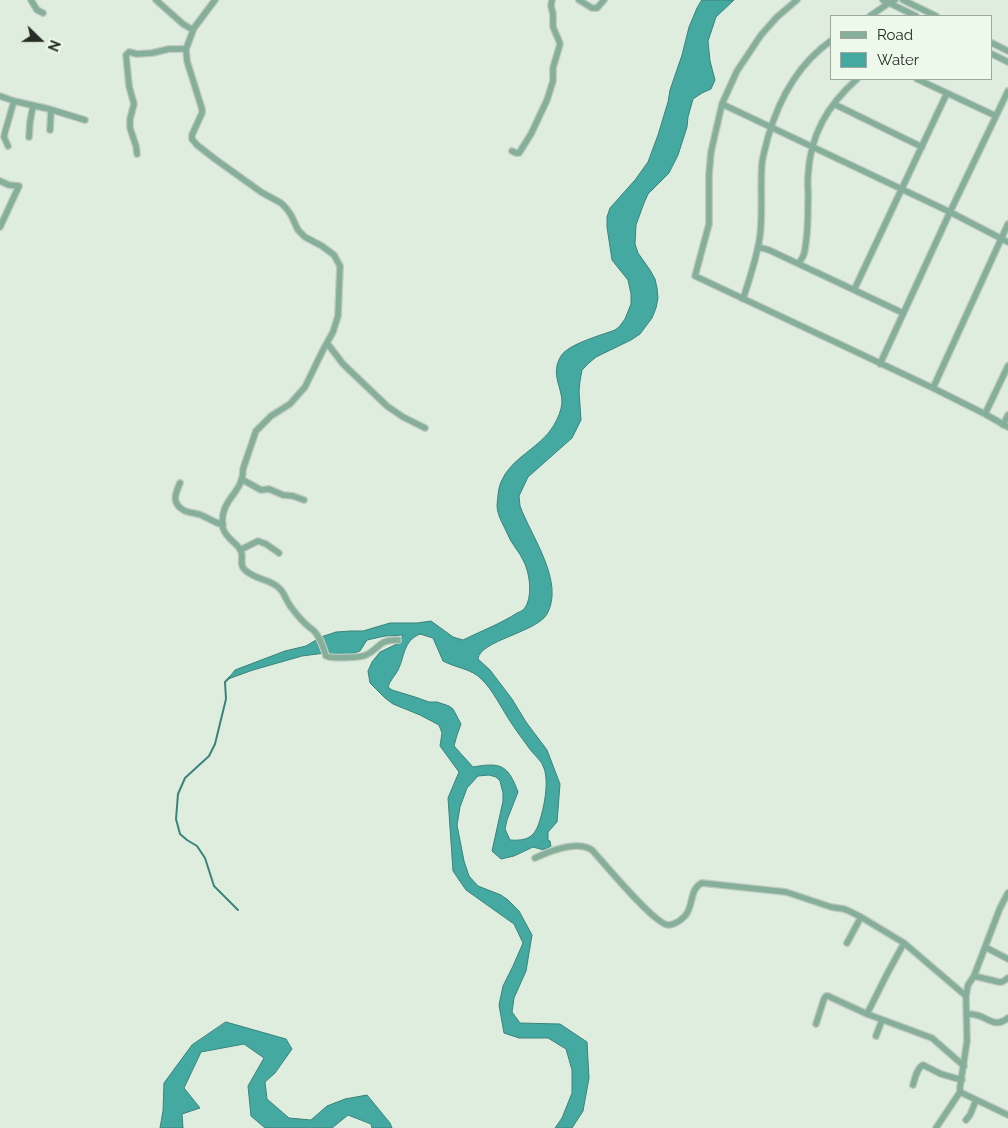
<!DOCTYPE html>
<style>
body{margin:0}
#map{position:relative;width:1008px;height:1128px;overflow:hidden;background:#dfedde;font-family:Raleway,sans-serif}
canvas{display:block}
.legend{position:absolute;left:830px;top:15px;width:162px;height:65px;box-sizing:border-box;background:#edfaeb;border:1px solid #9da79c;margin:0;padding:6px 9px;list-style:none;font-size:15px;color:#262b25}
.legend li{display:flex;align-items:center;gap:10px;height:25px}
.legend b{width:25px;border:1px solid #9da79c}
.north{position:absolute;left:15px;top:15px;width:50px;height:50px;-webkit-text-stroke:4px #edfaeb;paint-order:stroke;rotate:112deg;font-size:14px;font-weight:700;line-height:20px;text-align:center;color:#262b25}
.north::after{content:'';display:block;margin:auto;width:18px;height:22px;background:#262b25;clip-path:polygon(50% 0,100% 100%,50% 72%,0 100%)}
</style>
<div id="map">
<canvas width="1008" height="1128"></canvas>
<ul class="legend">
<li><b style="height:6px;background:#85af9b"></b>Road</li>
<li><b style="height:14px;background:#43a9a1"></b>Water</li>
</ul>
<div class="north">N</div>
</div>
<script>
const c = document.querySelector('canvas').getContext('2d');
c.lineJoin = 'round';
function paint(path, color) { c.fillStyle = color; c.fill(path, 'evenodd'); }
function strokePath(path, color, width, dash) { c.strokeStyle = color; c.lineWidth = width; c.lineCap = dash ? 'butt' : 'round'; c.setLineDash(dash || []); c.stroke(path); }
const water = new Path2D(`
 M702 0H734L716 17 708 41 710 61 715 80 711 89 702 93 693 99 688 117 687 127 678 155 669 173 648 194 644 203 636 225 635 244 638 253 650 270 655 279 657 288 658 298 656 308 652 318 640 334 631 340 596 357 589 363 582 370 580 381 579 391 581 420 572 438 528 477 519 496 520 506C531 536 565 582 547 614 537 632 479 641 478 659L490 670 512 699 526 722 547 750 560 784 557 822 548 832V840L550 841 551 846 544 850 533 847 514 856 501 859 492 851 503 801V793L500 781 496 777 489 775 478 776 467 788 460 807 457 825 464 861 469 876 478 886 501 895 508 900 519 911 532 935 526 971 514 998 512 1012 520 1023 560 1024 587 1042 589 1078 583 1111 572 1128H555L562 1118 572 1093V1070L566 1049 548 1038H519L504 1033 499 1005 503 986 513 966 523 943 514 924 466 890 453 871 448 798 459 772 440 746 442 733 439 725 420 715 393 704 385 698 370 683 368 671 372 662 380 652 399 643 403 635 385 636 367 640 360 651 348 655 325 653 302 656 253 670 228 679 235 670 285 651 306 646 321 637 336 632 351 631H363L390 623H417L431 621 453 637 463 640C481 631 500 624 517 613 519 612 522 611 524 609 533 598 530 574 524 562 520 552 511 544 507 533 503 524 497 515 497 505 498 498 498 488 501 482 511 457 541 448 554 425 558 418 561 411 562 403 562 386 550 374 561 356 568 344 602 335 615 330L619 327 625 319 631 304V294L628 280 612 260 607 227V217L610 208 635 180 648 162 658 135 668 102 670 90 682 55 689 27 697 8ZM420 634 433 638 443 661C454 667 467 668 478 676 490 686 497 700 505 713 512 725 521 737 529 748 533 754 541 760 543 766 550 780 544 808 539 823 534 838 526 841 510 840L505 829 507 820 518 792C508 765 501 762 473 767L454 746 457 735 461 724 453 709 449 706 437 702H429L415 697 392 690 388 687C390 680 395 676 398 670 405 656 403 641 420 634Z
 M226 1022 286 1039 292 1049 275 1073 265 1082 267 1099 289 1118 311 1120 327 1106 345 1099 367 1095 390 1123 392 1128H372L371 1124 348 1115 332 1128H265L251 1116 248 1086 264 1058 244 1044 201 1052 184 1088 200 1108 182 1114 183 1128H160L163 1111 164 1083 192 1045Z`);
paint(water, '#43a9a1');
strokePath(water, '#3a837c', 1);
strokePath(new Path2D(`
 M230 677 225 682 226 699 215 744 209 756 185 778 178 794 176 819 180 834 187 840 197 846 205 858 214 886 238 910`), '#3a837c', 2);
const minor = new Path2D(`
 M31 0 37 10 43 13
 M156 0 183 24 193 30
 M215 0 194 28 186 49 187 61 202 109V113L192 135V139L197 145 215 159 261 192 281 203 286 208 291 215 298 230 305 237 322 246 334 255 340 266 338 316 333 332 324 348 305 387 290 404 271 416 256 431 243 469C244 494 218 499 223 528 225 537 235 542 240 549 245 556 238 564 245 570 255 580 272 579 281 590 285 595 287 602 291 607 296 614 302 621 309 627 312 629 315 631 317 635 321 640 324 649 326 656L329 657C336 658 360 658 366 655 380 649 378 639 398 640
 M579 0 592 8H597L604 0
 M797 0 777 17 761 35 737 71 722 104 711 152 709 175V224L695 276 933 388 985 414 1008 427
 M883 0 916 16
 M903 0 936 16
 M870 16 889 3 895 0
 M992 43 1008 51
 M992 54 1008 62
 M917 79 996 116
 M0 96 14 101 49 109 85 120
 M722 104 950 212 1008 242
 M834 104 922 147
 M50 130 51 110
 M29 137 30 122 33 106
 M8 146 4 137 5 132 14 101
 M512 151 516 153H519L531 134 547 100 553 81V68L560 44 559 41 553 27V14L551 6 552 0
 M137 154 136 146 130 128V119L134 104 129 86 126 55 129 52 137 54 152 53 169 49H186
 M0 181 9 185 19 186 0 227
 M758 247 769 250 903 313
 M799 264C800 261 803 257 804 254 807 241 808 217 808 203 809 194 807 185 808 176 810 135 827 106 857 79
 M854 290 947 93
 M743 299C750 278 757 257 760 236 763 212 760 188 762 163 763 155 766 146 768 137 779 99 799 63 832 40
 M327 343 343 364 387 406 403 417 425 428
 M880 364 950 212 1008 91
 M933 388 1008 224
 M985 414 1008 366
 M1003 425 1008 415
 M243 480 261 490 269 489 283 495 293 496 304 500
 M180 483C175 494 171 504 185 511 190 513 196 513 201 515 208 518 215 523 223 525
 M240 550 258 541 266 544 279 553
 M535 858C550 851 577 840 592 850 604 863 654 924 668 925 675 925 681 920 685 916 694 906 689 889 702 883L786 892 831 907 844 909 849 911 861 917 904 943 966 996 967 1041 960 1087V1092L1008 1115
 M847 943 861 917
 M985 947 1008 959
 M974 976 999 982H1002L1008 978
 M966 996 968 985 974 976 1000 908 1008 893
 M867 1014 887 974 904 943
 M967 1014C970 1014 973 1014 976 1015 988 1017 994 1029 1008 1018
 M816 1024 824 999 826 996H828L867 1014 932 1038 964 1066
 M876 1036 882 1020
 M913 1085C915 1078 917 1068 923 1065L941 1074 962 1080
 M966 1120 970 1115 976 1100
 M936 1128 960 1092`);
strokePath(minor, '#becabd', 8);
strokePath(minor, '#85af9b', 5.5);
</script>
